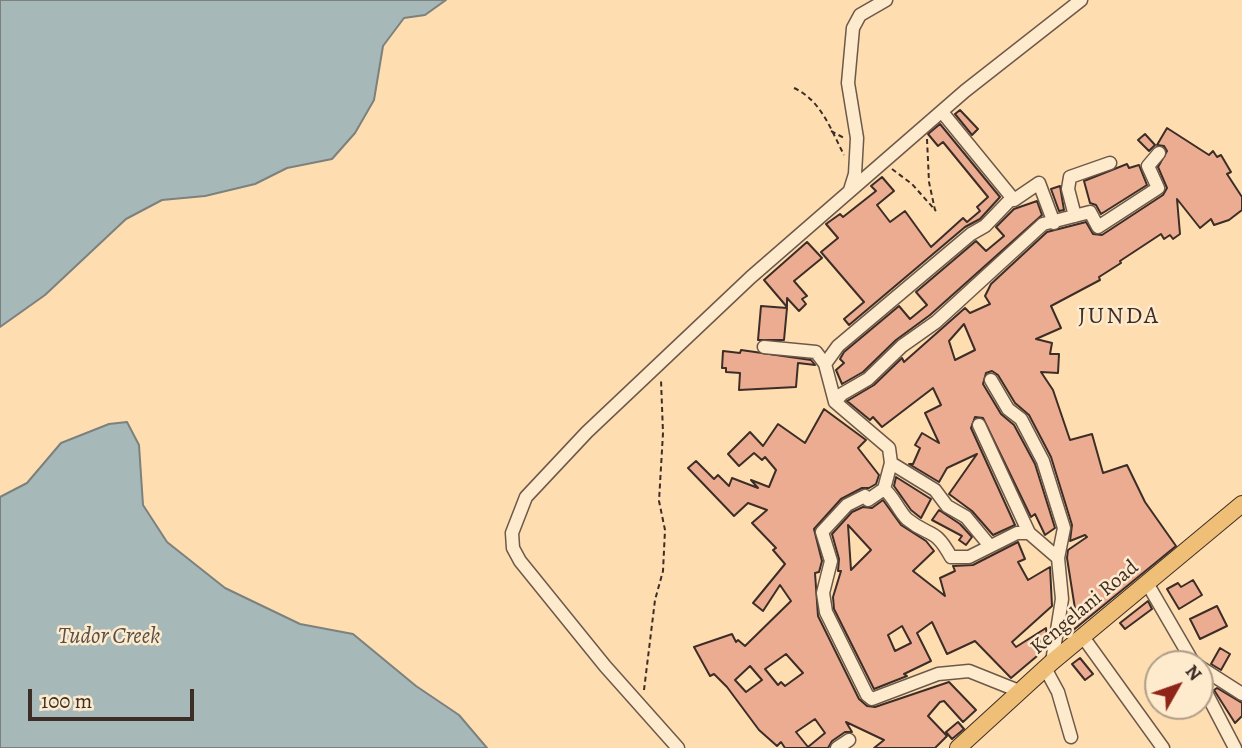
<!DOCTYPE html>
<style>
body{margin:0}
#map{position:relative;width:1242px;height:748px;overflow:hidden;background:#fedeb1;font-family:Alegreya,serif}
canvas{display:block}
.north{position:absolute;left:1144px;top:650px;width:70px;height:70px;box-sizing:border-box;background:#feeacc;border:2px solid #b09e8a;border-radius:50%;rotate:50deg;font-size:19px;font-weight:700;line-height:28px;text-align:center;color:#3c2d27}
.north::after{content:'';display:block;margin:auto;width:24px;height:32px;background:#8f2418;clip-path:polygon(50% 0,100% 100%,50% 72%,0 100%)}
.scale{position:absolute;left:28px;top:689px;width:166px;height:32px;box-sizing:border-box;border:4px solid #3c2d27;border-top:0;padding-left:9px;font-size:21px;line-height:24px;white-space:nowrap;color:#3c2d27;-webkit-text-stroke:5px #feeacc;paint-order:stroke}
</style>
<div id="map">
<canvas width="1242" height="748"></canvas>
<div class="north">N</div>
<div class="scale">100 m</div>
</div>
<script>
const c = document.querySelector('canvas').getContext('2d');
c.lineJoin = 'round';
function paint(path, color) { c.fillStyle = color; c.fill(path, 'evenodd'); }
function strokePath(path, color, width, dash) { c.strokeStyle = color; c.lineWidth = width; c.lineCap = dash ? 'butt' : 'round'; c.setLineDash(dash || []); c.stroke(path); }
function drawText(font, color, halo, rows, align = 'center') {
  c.font = font + ' Alegreya,serif'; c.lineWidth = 5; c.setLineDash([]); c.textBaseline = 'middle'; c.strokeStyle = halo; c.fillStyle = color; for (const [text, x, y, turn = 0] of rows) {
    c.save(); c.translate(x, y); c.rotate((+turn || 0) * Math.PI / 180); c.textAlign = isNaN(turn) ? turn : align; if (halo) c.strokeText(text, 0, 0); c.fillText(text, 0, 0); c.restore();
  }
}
const water = new Path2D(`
 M0 0H446L425 15 404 18 383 46 374 100 355 133 332 159 287 168 255 184 205 196 162 200 126 219 45 295 0 327Z
 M127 422 139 445 143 505 167 542 225 588 300 624 353 634 416 686 459 715 487 748H0V497L27 483 61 443 109 424Z`);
paint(water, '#a6b9b8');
strokePath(water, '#7c817e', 2);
const building = new Path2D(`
 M960 110 978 129 972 135 955 114Z
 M940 124 1000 197 980 219 965 227 849 325 844 319 864 302 821 252 838 238 826 224 840 214 843 217 876 191 871 186 882 177 894 191 877 205 890 222 905 211 931 247 963 218 967 222 980 211 977 207 988 197 943 142 938 146 928 134Z
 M1167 128 1209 155 1213 151 1217 157 1221 155 1231 172 1227 174 1242 197V210L1229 220 1214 225 1211 219 1200 228 1177 199 1180 234 1173 239 1170 235 1164 239 1161 234 1120 261 1121 263 1099 277 1100 280 1051 306 1061 328 1036 339 1052 343 1050 354H1059L1058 373 1041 372 1053 390 1070 440 1092 434 1103 473 1127 465 1145 502 1176 546 1071 632 1067 625 1068 615 1074 611 1076 615 1067 558 1068 550 1087 537 1085 535 1070 541 1072 525 1051 457 1029 415 1015 403 998 375 992 371 986 373 983 384 1001 414 1014 425 1035 464 1055 528 1045 535 1035 514 1031 517 983 418 975 417 971 428 1015 525 993 535 972 511 949 494 977 454 947 468 939 482 909 464H913L920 448 915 445 922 433 939 443 925 413 941 405 933 388 882 427 873 417 870 420 847 401 874 385 902 358 904 362 965 308 970 313 990 304 985 296 991 284 1047 232 1086 222 1093 234 1102 235 1163 195 1167 188 1158 167 1167 151 1164 146 1157 145ZM964 324 975 350 955 360 949 341Z
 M1145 134 1155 145 1149 151 1138 140Z
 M1127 164 1129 168 1139 165 1147 185 1101 214 1096 205 1090 203 1084 181Z
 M1060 186 1064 210 1059 211 1051 189Z
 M1037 201 1042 215 930 315 896 340 863 372 842 384 836 370 844 363 840 359 844 352 899 306 910 319 927 305 916 292 976 241 986 251 1004 236 996 227 1014 209Z
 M807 242 822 258 794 281 807 296 802 299 806 304 799 311 787 298V307L764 280Z
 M761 306 787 308 784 340H758Z
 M741 350 811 360 815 365 798 363 796 387 739 390 740 373 726 372V368H722L723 351 740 353Z
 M824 409 866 440 858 448 879 475 876 484 869 488H862L841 499 814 529 822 561 819 572 815 573 818 616 859 699 867 706 875 707 949 682 976 710 963 722 944 701 940 702 928 716 947 736 935 748H874L884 740 846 722 852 732H845L832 741 828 748H785L781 742 777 746 759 730 727 687 714 674 710 676 694 647 732 634 736 642 738 640 745 646 791 601 780 585 763 611 753 603 785 564 773 550 776 548 752 523 767 510 748 503 734 516 688 468 696 461 714 479 718 475 729 486 732 478 758 488 751 480 769 487 776 470 765 457 762 460 754 453 739 466 728 454 750 432 763 446 778 424 805 443ZM786 654 803 673 785 686 781 682 778 685 765 669ZM750 666 762 680 746 692 735 680ZM815 719 825 733 808 747 796 732Z
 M896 477 931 499 921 518 911 510 894 486Z
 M883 500 901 525 926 541 934 551 913 571 945 596 940 578 955 571 953 566 973 565 1018 542 1025 559 1018 562 1028 580 1050 567 1052 606 1012 642 1016 647 1046 628 1047 638 1037 643 1043 651 1011 678 975 641 947 654 932 622 917 633 931 661 904 674 907 676 874 689 834 609 833 597 841 571H838L839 559 832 534 852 512 863 507 872 508ZM848 525 871 550 851 570ZM902 626 911 643 895 651 888 635Z
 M939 510 960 524 972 537 966 545 959 540 962 536 932 520Z
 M1193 580 1202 595 1179 609 1167 589 1178 583 1181 587Z
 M1148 601 1152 609 1125 629 1120 623Z
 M1217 606 1227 626 1200 639 1190 619Z
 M1220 648 1230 654 1221 670 1211 664Z
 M1080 658 1093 674 1085 680 1072 664Z
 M1217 688 1242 703V716L1235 723 1214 690Z
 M958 722 964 729 952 739 946 732Z`);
paint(building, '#ebac91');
strokePath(building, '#3c2d27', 2);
const minor = new Path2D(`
 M942 112 1014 200 1039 183 1054 223
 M850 190 855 174 857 138 848 83 853 28 860 15 886 0
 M1075 216 1068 189 1070 177 1110 163
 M764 347 816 352 825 364 835 402 889 448 891 463 884 489C894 497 898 510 907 519 930 538 934 526 951 557H969L1017 533H1029
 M825 364 838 346 971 234 985 226 1012 198
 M991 380 1008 409 1021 419 1043 461 1064 528 1058 558
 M835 402 842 394 868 379 902 346 936 322 1043 224 1090 212 1098 227 1158 188 1148 166 1159 153
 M979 425 1029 533 1058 558 1062 599 1052 662
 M891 463 935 490 947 506 966 517 990 546
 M884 489 868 500 865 496 847 505 822 532 831 561 823 593 826 612 867 695 872 699 938 674 969 671 1019 691
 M1147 583 1194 664
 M1083 637 1163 748
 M1200 667 1242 694
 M1045 668 1058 692 1071 737
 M1200 681 1235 748
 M678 748 605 666 520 561 513 548 512 533 526 497 587 432 751 277 965 91 1081 0
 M837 748 849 740`);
const major = new Path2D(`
 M958 748 1052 662 1242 504`);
strokePath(minor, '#6c594a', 15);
strokePath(major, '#3c2d27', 18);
strokePath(new Path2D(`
 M794 88C821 100 831 130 844 155
 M831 131 846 139
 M927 139 929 182 935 210
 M892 169 912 184 936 211
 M644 690 655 600 663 571 665 530 659 501 663 433 661 380`), '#3c2d27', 2, [5, 3.5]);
strokePath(minor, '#feeacc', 12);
strokePath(major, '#efbf78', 16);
drawText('21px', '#3c2d27', '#feeacc', [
 ["Kengelani Road",1085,608,-40]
]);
drawText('italic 23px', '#56504b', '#feeacc', [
 ["Tudor Creek",109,637]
]);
c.letterSpacing = '2px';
drawText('24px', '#3c2d27', '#feeacc', [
 ["JUNDA",1119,317]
]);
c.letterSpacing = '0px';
</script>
